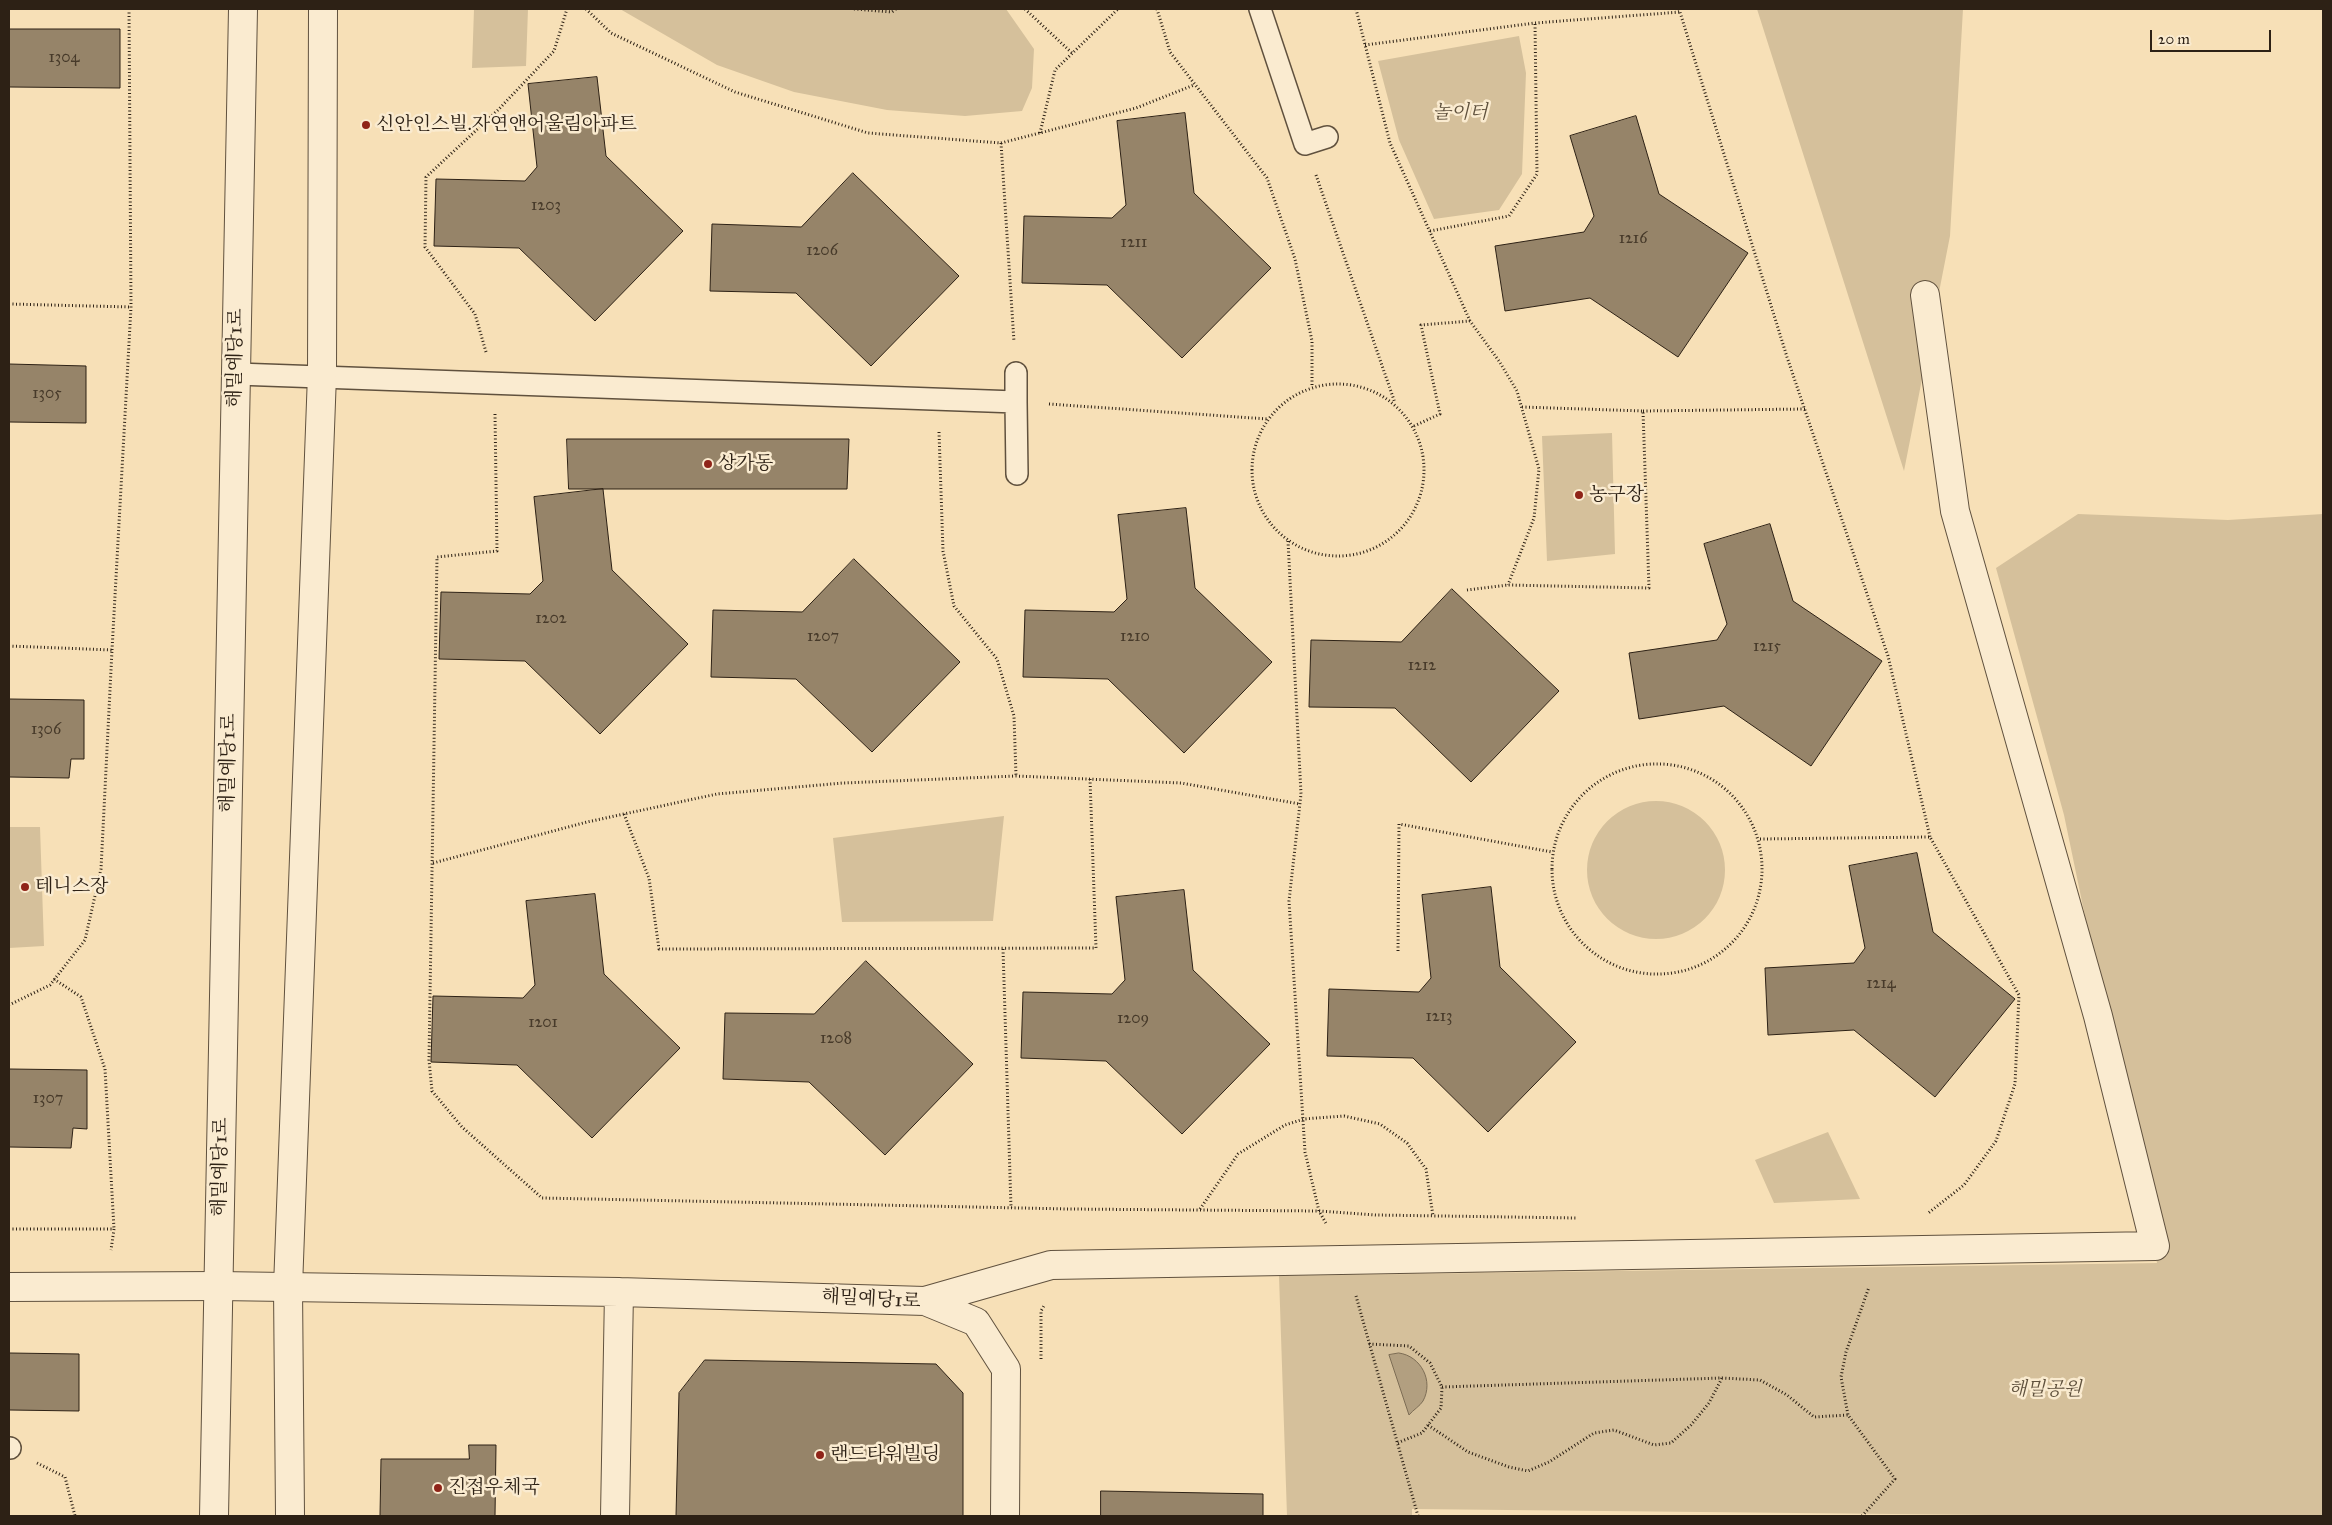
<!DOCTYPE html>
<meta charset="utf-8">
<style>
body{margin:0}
#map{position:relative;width:2332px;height:1525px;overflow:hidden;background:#f7e0b7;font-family:"IM FELL Great Primer",serif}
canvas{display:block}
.frame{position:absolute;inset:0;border:10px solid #2d2115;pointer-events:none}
.scale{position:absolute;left:2150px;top:30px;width:121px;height:22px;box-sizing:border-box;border:2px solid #2d2115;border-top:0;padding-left:6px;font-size:15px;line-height:18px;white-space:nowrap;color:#2d2115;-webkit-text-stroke:4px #faebd0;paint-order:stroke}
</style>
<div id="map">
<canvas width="2332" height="1525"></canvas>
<div class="frame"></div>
<div class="scale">20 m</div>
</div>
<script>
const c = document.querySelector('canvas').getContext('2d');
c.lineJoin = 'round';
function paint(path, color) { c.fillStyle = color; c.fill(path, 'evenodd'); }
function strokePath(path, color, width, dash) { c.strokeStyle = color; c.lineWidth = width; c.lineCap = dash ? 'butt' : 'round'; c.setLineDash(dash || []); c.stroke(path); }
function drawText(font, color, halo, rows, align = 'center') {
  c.font = font + ' "IM FELL Great Primer","Noto Serif KR",serif'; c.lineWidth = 5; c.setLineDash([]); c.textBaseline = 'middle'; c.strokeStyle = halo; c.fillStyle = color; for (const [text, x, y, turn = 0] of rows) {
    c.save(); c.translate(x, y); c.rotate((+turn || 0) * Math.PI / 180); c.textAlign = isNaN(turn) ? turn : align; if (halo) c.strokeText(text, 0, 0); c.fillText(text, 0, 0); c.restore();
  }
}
paint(new Path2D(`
 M474 9H528L526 66 472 68Z
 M620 9H1006L1034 49 1032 88 1022 111 965 116 887 110 794 92 717 65Z
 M1757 9H1963L1950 236 1904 471Z
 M1519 36 1526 73 1522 174 1499 210 1434 219 1399 140 1378 61Z
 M1612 433 1615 554 1547 561 1542 436Z
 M2078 514 2228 520 2323 514V1516H2085L1412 1509V1516H1287L1279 1276 2157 1263 2064 815 1996 568Z
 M1587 870a69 69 0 1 1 138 0a69 69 0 1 1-138 0Z
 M1004 816 993 921 842 922 833 838Z
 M9 827H40L44 946 9 948Z
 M1828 1132 1860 1199 1774 1203 1755 1160Z`), '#d5c09b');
const water = new Path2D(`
 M1399 1353C1421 1356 1434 1381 1423 1401 1420 1406 1413 1410 1409 1415L1389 1355Z`);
paint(water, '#b29f80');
strokePath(water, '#7d6d55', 1);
const building = new Path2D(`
 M9 29H120V88L9 87Z
 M597 77 606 156 683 231 595 321 519 248 434 246 436 179 525 181 537 167 528 84Z
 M1185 113 1194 193 1271 268 1182 358 1107 285 1022 283 1024 216 1112 218 1126 205 1117 121Z
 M1636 116 1659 194 1748 253 1678 357 1590 298 1505 311 1495 246 1584 232 1594 216 1570 136Z
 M853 173 959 276 871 366 796 293 710 291 712 224 801 227Z
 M9 364 86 366V423L9 422Z
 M567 439H849L847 489H569Z
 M603 489 612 570 688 644 600 734 525 661 439 659 441 592 530 594 543 581 534 497Z
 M1186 508 1195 588 1272 662 1184 753 1108 679 1023 677 1025 610 1114 612 1127 599 1118 515Z
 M1770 524 1793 601 1882 661 1811 766 1724 706 1639 719 1629 653 1717 640 1727 624 1704 544Z
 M854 559 960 662 872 752 796 679 711 677 713 610 802 612Z
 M1452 589 1559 691 1471 782 1395 708 1309 707 1311 640 1401 642Z
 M9 699 84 700V759H71L69 778 9 777Z
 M1917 853 1933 932 2015 999 1935 1097 1854 1030 1768 1035 1765 968 1854 963 1865 948 1849 866Z
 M1491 887 1500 967 1576 1042 1488 1132 1413 1058 1327 1056 1329 989 1419 992 1431 978 1422 895Z
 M1184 890 1193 970 1270 1044 1182 1134 1106 1061 1021 1058 1023 992 1112 994 1125 980 1116 897Z
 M595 894 604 974 680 1048 592 1138 517 1065 431 1062 433 996 523 998 535 985 526 901Z
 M866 961 973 1064 885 1155 809 1082 723 1079 725 1013 814 1014Z
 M9 1069 87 1070V1129L73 1128 71 1148 9 1147Z
 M9 1353 79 1354V1411L9 1410Z
 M705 1360 936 1364 963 1393V1516H676L679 1393Z
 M469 1445H496L495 1516H380L381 1459H469Z
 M1101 1491 1263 1494V1516H1101Z`);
paint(building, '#968469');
strokePath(building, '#2d2115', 1);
const service = new Path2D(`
 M1260 9 1305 144 1327 137
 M237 374 1016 402 1017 474
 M1016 402V373
 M9 1448H10`);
const minor = new Path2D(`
 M9 1287 219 1286 619 1292 925 1301 976 1322 1006 1369 1005 1516
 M925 1301 1051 1265 2155 1246 2098 1016 1955 511 1925 295
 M615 1516 619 1292`);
const tertiary = new Path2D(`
 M214 1516 243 9
 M290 1516 288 1287 322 375 323 9`);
strokePath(service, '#60513e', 24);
strokePath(minor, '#60513e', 30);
strokePath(tertiary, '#60513e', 30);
strokePath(new Path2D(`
 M586 9 611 33 735 92 868 133 1001 143 1136 108 1194 85
 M854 9 892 12 896 9
 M1025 9 1072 53
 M1157 9 1170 52 1267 178 1295 259 1312 341V387
 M1356 9 1390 143 1470 321
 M1679 9 1787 357 1888 656 1930 837
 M1365 45 1535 23 1680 12
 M1040 133 1055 70 1118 9
 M1001 143 1014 342
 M1316 175 1395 403
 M1430 231 1509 216 1537 174 1535 23
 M9 304 131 307
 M486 352 475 314 425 247 426 177 498 110 554 51 567 9
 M1252 470a86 86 0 1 1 172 0a86 86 0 1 1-172 0Z
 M1049 404 1268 419
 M1643 411 1805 409
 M495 414 497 551 437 557 429 1060 432 1091 462 1127 542 1198 1069 1209 1319 1211 1376 1215 1576 1218
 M1414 426 1440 414 1421 325 1470 321 1499 361 1517 391 1539 469 1534 518 1508 585
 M939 432 943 551 954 606 997 659 1014 716 1016 776
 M1288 541 1301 794 1289 901 1305 1152 1319 1211 1327 1225
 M1467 590 1508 585 1649 588 1643 411 1522 407
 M9 646 112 650 101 869 85 940 50 985 9 1005
 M112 650 131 307 129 9
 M1552 869a105 105 0 1 1 210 0a105 105 0 1 1-210 0Z
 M624 814 649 878 659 949 1096 948 1090 779
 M1760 839 1930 837 2019 995 2015 1084 1996 1141 1964 1185 1927 1214
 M433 863 587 822 717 794 843 783 1016 776 1181 783 1300 804
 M1003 949 1011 1208
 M1398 951 1399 824 1552 852
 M54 979 81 997 105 1069 114 1229
 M1200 1209 1238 1154 1285 1125 1304 1119 1344 1116 1380 1124 1407 1143 1426 1169 1433 1216
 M9 1229H114L111 1250
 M1356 1296 1418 1516
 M1369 1344 1409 1346 1430 1363 1442 1387 1441 1408 1422 1433 1397 1443
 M1041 1359V1311L1045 1304
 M1442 1387 1722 1378 1760 1380 1787 1395 1814 1417 1848 1415
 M1428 1425 1468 1452 1509 1467 1528 1471 1549 1462 1594 1433 1614 1430 1654 1445 1671 1443 1691 1425 1709 1403 1722 1378
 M37 1463 65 1477 75 1516
 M1862 1516 1895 1479 1848 1415 1841 1377 1846 1352 1869 1287`), '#2d2115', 3, [1, 2.5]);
strokePath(service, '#faebd0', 21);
strokePath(minor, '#faebd0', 28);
strokePath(tertiary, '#faebd0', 28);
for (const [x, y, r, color] of [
 [366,125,5,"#8f2418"],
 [708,464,5,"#8f2418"],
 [1579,495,5,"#8f2418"],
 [25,887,5,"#8f2418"],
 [820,1455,5,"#8f2418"],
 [438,1488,5,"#8f2418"]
]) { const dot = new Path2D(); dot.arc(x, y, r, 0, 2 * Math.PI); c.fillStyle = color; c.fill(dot); strokePath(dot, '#faebd0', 2); }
drawText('16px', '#473a2a', null, [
 ["1304",64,58],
 ["1203",546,206],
 ["1216",1633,239],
 ["1211",1134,243],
 ["1206",822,251],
 ["1305",47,394],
 ["1202",551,619],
 ["1207",823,637],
 ["1210",1135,637],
 ["1215",1767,647],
 ["1212",1422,666],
 ["1306",46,730],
 ["1214",1881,984],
 ["1213",1439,1017],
 ["1209",1133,1019],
 ["1201",543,1023],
 ["1208",836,1039],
 ["1307",48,1099]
]);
drawText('italic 19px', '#5f513d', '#faebd0', [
 ["놀이터",1460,113],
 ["해밀공원",2045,1390]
]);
drawText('19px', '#2d2115', '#faebd0', [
 ["신안인스빌.자연앤어울림아파트",376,125],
 ["상가동",718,464],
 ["농구장",1589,495],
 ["테니스장",35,887],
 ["랜드타워빌딩",830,1455],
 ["진접우체국",448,1488]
], 'left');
drawText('19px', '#2d2115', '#faebd0', [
 ["해밀예당1로",236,358,-89],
 ["해밀예당1로",229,763,-89],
 ["해밀예당1로",221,1167,-89],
 ["해밀예당1로",871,1300,3]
]);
</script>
